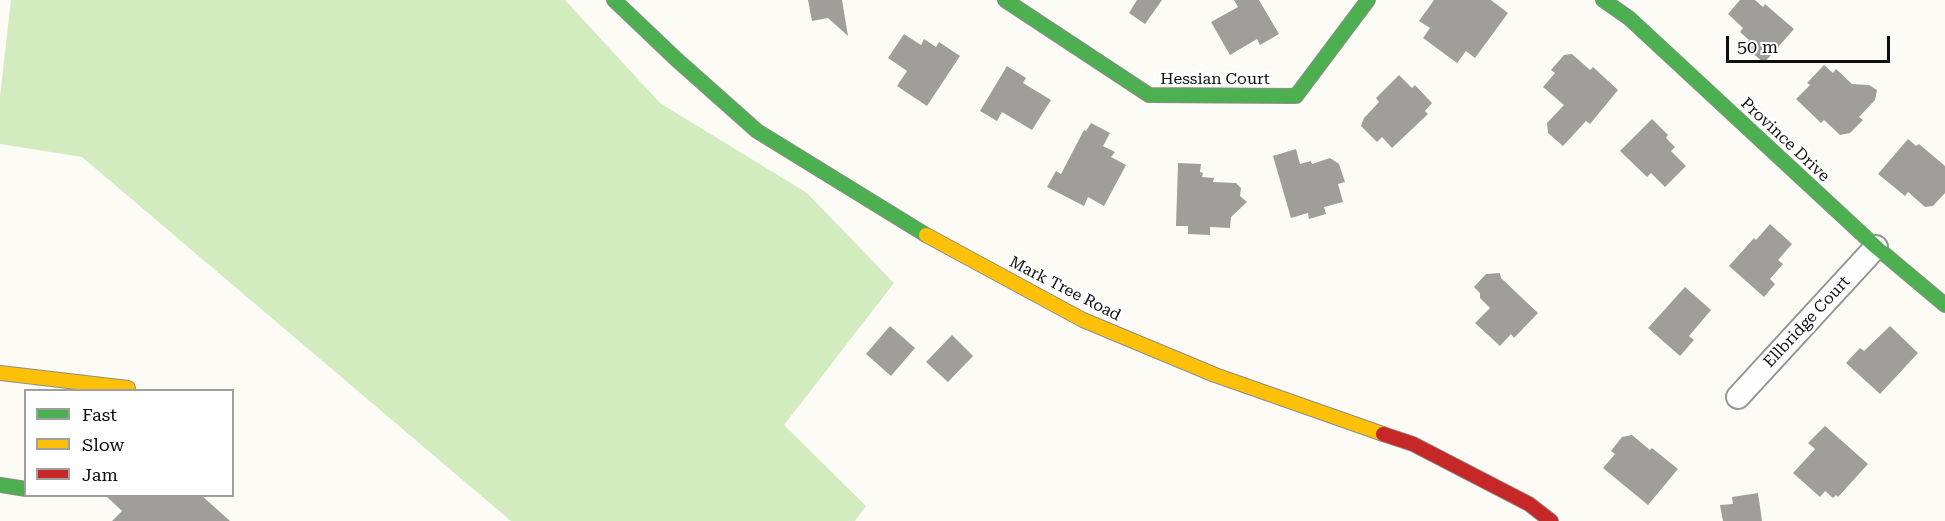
<!DOCTYPE html>
<style>
body{margin:0}
#map{position:relative;width:1945px;height:521px;overflow:hidden;background:#fcfbf5;font-family:"Roboto Serif",serif}
canvas{display:block}
.legend{position:absolute;left:24px;top:389px;width:210px;height:108px;box-sizing:border-box;background:#fff;border:2px solid #9f9f9f;margin:0;padding:8px 10px;list-style:none;font-size:18px;color:#0f0f0f}
.legend li{display:flex;align-items:center;gap:12px;height:30px}
.legend b{width:30px;border:2px solid #9f9f9f}
.scale{position:absolute;left:1726px;top:36px;width:164px;height:27px;box-sizing:border-box;border:3px solid #0f0f0f;border-top:0;padding-left:8px;font-size:18px;line-height:21px;white-space:nowrap;color:#0f0f0f;-webkit-text-stroke:4px #fff;paint-order:stroke}
</style>
<div id="map">
<canvas width="1945" height="521"></canvas>
<ul class="legend">
<li><b style="height:8px;background:#4caf50"></b>Fast</li>
<li><b style="height:8px;background:#ffc107"></b>Slow</li>
<li><b style="height:8px;background:#c62828"></b>Jam</li>
</ul>
<div class="scale">50 m</div>
</div>
<script>
const c = document.querySelector('canvas').getContext('2d');
c.lineJoin = 'round';
function paint(path, color) { c.fillStyle = color; c.fill(path, 'evenodd'); }
function strokePath(path, color, width, dash) { c.strokeStyle = color; c.lineWidth = width; c.lineCap = dash ? 'butt' : 'round'; c.setLineDash(dash || []); c.stroke(path); }
function drawText(font, color, halo, rows, align = 'center') {
  c.font = font + ' "Roboto Serif",serif'; c.lineWidth = 6; c.setLineDash([]); c.textBaseline = 'middle'; c.strokeStyle = halo; c.fillStyle = color; for (const [text, x, y, turn = 0] of rows) {
    c.save(); c.translate(x, y); c.rotate((+turn || 0) * Math.PI / 180); c.textAlign = isNaN(turn) ? turn : align; if (halo) c.strokeText(text, 0, 0); c.fillText(text, 0, 0); c.restore();
  }
}
paint(new Path2D(`
 M11 0H565L660 103 807 193 894 283 784 425 866 506 855 521H511L82 157 0 144V96Z`), '#d2ecc0');
paint(new Path2D(`
 M808 0H842L848 36 828 18 812 21Z
 M1137 0H1162L1145 24 1129 13Z
 M1234 0H1259L1279 34 1260 45 1257 39 1230 55 1211 22 1238 7Z
 M1434 0H1491L1508 13 1475 58 1466 51 1457 63 1423 38 1430 28 1419 21Z
 M1740 0H1755L1763 7 1765 4 1794 29 1764 63 1744 46 1749 40 1740 32 1743 28 1728 14Z
 M904 34 921 45 924 39 936 47 939 42 960 56 927 106 897 86 907 71 888 58Z
 M1572 54 1590 70 1593 67 1618 90 1590 124 1586 121 1563 146 1548 133 1547 123 1564 105 1543 87 1555 73 1551 70 1564 55Z
 M1824 65 1833 73 1836 69 1852 84 1869 85 1877 90 1875 100 1859 117 1863 120 1850 133 1840 135 1824 120 1821 123 1796 99 1810 85 1807 83Z
 M1007 66 1026 78 1023 83 1051 100 1032 130 1002 112 997 121 980 111Z
 M1399 75 1412 88 1415 85 1432 103 1425 111 1428 114 1392 148 1382 137 1377 142 1361 126 1364 118 1379 102 1376 98Z
 M1652 119 1668 135 1666 138 1675 147 1671 151 1686 166 1665 187 1651 173 1647 177 1620 151Z
 M1091 123 1110 133 1103 146 1115 152 1111 157 1126 165 1104 206 1088 197 1084 206 1047 187 1056 171 1061 174 1084 130 1086 131Z
 M1908 139 1916 146 1919 144 1945 166V193L1933 206 1925 207 1908 192 1905 196 1878 174Z
 M1296 149 1300 164 1311 161 1312 164 1330 158 1339 164 1345 182 1338 184 1343 202 1324 207 1326 214 1309 219 1308 213 1291 218 1273 156Z
 M1178 163 1201 164 1200 172 1203 173 1202 177 1214 178 1213 182 1236 183 1241 188 1240 196 1247 202 1231 217 1230 228 1210 227V235L1188 234V226H1176Z
 M1770 224 1792 244 1778 260 1783 264 1770 279 1775 284 1764 297 1729 266 1754 238 1756 240Z
 M1500 273 1501 278 1538 313 1514 338 1511 334 1500 346 1475 323 1490 308 1480 298V293L1474 287 1486 274Z
 M1685 287 1711 310 1689 336 1694 340 1680 356 1648 328Z
 M890 326 915 348 891 376 866 354Z
 M1890 326 1918 353 1880 394 1846 363 1860 348 1864 351Z
 M952 335 973 356 948 382 926 362Z
 M1825 426 1868 464 1838 497 1836 495 1833 498 1825 491 1820 497 1793 473 1815 449 1808 443Z
 M1632 435 1650 450 1652 448 1678 469 1648 505 1603 468 1615 454 1611 451 1622 437Z
 M1758 493 1762 521H1723L1720 505 1733 504 1732 497Z
 M105 495H201L230 521H112L122 511Z`), '#a09e9a');
const street = new Path2D(`
 M1738 397 1876 247`);
const fast = new Path2D(`
 M614 0 676 59 757 131 926 235
 M1005 0 1149 95 1296 96 1368 0
 M1603 0 1629 18 1876 247 1945 305
 M0 485 26 489`);
const slow = new Path2D(`
 M926 235 1083 320 1215 375 1383 434
 M0 373 128 388`);
const jam = new Path2D(`
 M1383 434 1413 444 1529 504 1551 521`);
strokePath(street, '#969593', 26);
strokePath(fast, '#8c8c89', 16);
strokePath(slow, '#8c8c89', 16);
strokePath(jam, '#8c8c89', 16);
strokePath(street, '#fffefe', 22);
strokePath(fast, '#4caf50', 14);
strokePath(slow, '#ffc107', 14);
strokePath(jam, '#c62828', 14);
drawText('16px', '#0f0f0f', '#fff', [
 ["Hessian Court",1215,79],
 ["Province Drive",1785,140,43],
 ["Mark Tree Road",1065,289,27],
 ["Ellbridge Court",1807,322,-47]
]);
</script>
